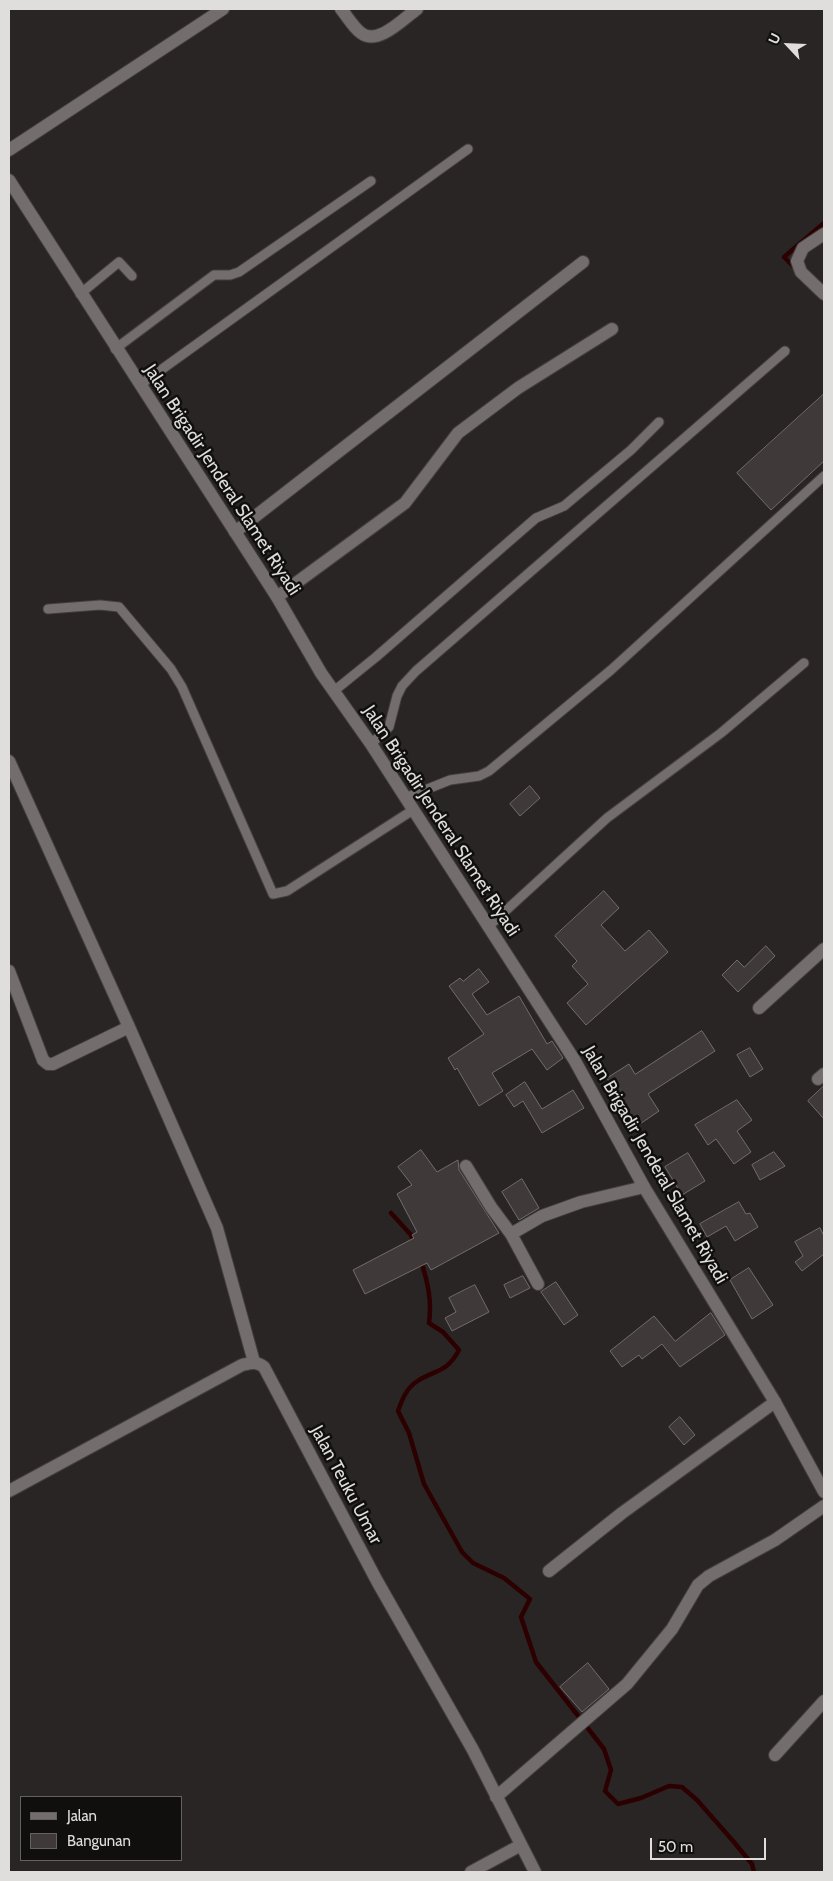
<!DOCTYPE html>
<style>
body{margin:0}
#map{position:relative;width:833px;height:1881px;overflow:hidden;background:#292524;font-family:Cabin,sans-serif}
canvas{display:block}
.frame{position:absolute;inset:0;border:10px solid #e0dedd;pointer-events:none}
.legend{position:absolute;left:20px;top:1796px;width:162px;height:65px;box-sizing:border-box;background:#100f0e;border:1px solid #636261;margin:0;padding:6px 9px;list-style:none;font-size:15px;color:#e0dedd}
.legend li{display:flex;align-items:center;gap:10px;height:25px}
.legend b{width:25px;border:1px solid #636261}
.north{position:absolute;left:763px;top:20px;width:50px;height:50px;-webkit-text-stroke:4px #100f0e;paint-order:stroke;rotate:295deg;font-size:14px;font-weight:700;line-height:20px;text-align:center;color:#e0dedd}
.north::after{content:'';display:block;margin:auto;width:18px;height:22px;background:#e0dedd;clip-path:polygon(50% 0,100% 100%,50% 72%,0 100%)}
.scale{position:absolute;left:650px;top:1838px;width:116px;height:22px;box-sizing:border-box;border:2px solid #e0dedd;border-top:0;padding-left:6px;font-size:15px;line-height:18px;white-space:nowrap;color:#e0dedd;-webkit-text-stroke:4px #100f0e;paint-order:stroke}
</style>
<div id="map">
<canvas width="833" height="1881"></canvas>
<div class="frame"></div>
<ul class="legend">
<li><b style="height:6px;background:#736e6d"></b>Jalan</li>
<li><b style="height:14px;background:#3f3a39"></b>Bangunan</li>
</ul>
<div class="north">U</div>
<div class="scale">50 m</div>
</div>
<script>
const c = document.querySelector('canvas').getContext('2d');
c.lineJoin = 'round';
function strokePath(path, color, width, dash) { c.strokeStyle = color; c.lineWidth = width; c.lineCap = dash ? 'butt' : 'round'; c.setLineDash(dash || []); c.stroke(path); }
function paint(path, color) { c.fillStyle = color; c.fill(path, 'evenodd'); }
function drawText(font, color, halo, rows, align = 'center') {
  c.font = font + ' Cabin,sans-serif'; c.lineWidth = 5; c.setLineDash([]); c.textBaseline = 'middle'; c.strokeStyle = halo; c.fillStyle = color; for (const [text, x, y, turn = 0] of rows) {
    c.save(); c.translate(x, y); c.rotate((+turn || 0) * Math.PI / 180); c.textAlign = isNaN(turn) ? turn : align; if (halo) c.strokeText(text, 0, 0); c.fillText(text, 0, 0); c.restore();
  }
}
strokePath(new Path2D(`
 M796 269 784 257 824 223
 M391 1213 411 1235 414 1244
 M421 1261C428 1283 432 1301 429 1323L443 1332 459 1350C446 1374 435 1369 416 1382 406 1389 402 1400 398 1411L409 1433 424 1484 462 1552 473 1563 504 1578 530 1599 521 1617 536 1662 604 1749 611 1770 605 1791 618 1804 641 1798 669 1786 682 1787 697 1800 733 1841 752 1864 754 1872`), '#2c0000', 4.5);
const building = new Path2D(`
 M824 394V461L771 510 737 473Z
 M530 786 540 798 520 816 510 804Z
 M604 891 619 908 601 925 625 951 649 930 668 952 586 1025 567 1003 588 984 572 966 577 961 555 936Z
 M766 946 775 956 738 992 722 975 737 960 744 967Z
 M479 969 489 982 472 994 487 1015 519 996 547 1044 552 1041 563 1058 547 1070 532 1049 492 1073 503 1091 479 1106 457 1068 455 1070 448 1058 484 1034 449 986 460 978 463 981Z
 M702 1031 715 1051 648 1094 659 1111 634 1128 607 1078 629 1064 635 1074Z
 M750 1048 763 1069 750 1077 737 1055Z
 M525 1082 542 1109 573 1090 584 1108 542 1133 523 1101 514 1107 506 1095Z
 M824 1086V1119L808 1101Z
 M737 1100 752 1120 737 1131 751 1152 734 1164 716 1139 708 1145 695 1125Z
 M421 1150 437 1172 458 1160 459 1170 499 1233 431 1270 427 1263 365 1294 353 1270 414 1238 412 1235 417 1232 397 1194 412 1185 398 1167Z
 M774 1152 785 1166 760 1180 752 1165Z
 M688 1153 705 1181 682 1195 665 1167Z
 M522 1179 539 1208 519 1220 502 1192Z
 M739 1202 746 1214 750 1213 758 1227 735 1241 726 1226 707 1237 700 1224Z
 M820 1228 824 1236V1254L802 1271 795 1262 803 1256 795 1242Z
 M749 1268 773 1305 752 1319 730 1280Z
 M523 1276 530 1288 510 1298 504 1285Z
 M556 1282 578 1315 564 1325 541 1292Z
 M475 1285 489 1312 452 1331 445 1318 456 1312 449 1298Z
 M711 1313 725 1335 680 1367 662 1344 642 1359 639 1355 622 1367 610 1351 654 1316 675 1341Z
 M680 1417 695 1435 684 1445 669 1427Z
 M588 1663 609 1689 582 1712 560 1687Z`);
paint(building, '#3f3a39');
strokePath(building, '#716d6c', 1);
const service = new Path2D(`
 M80 294 119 262 132 276
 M115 349 214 275H230L239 272 371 181
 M140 385 468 149
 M48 609 100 605 119 607 171 669 182 687 273 894 287 891 413 810
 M334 691 376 657 536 518 564 506 631 450 659 422
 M371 744 389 727 397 696 402 686 416 671 785 351
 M405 798 450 780 479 776 489 771 611 670 824 476
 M489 926 607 818 721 733 804 663`);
const minor = new Path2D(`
 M341 9C347 16 353 27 361 33 378 46 403 19 417 9
 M9 150 223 9
 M824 234 803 248 797 261 801 272 824 294
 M235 532 583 262
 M277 597 405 503 458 433 518 388 612 329
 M9 761 129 1027 53 1064H48L43 1060 9 971
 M759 1008 824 949
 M129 1027 217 1228 254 1362
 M818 1079 824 1074
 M466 1166 491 1207 511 1234 538 1284
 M511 1234 542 1216 581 1202 644 1187
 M9 1491 242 1365C251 1363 256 1361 264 1367L377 1581 473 1750 535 1872
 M549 1571 622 1513 775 1402
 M775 1755 824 1701
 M496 1797 627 1684 672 1629 698 1585 709 1576 775 1540 824 1506
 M471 1872 521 1845`);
const secondary = new Path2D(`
 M9 180 277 597 321 673 371 744 575 1061 644 1187 775 1402 824 1492`);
strokePath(service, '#43403f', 11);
strokePath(minor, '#43403f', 14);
strokePath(secondary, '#43403f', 14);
strokePath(service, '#736e6d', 9);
strokePath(minor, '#736e6d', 12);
strokePath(secondary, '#736e6d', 12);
drawText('18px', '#e0dedd', '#100f0e', [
 ["Jalan Brigadir Jenderal Slamet Riyadi",222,480,57],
 ["Jalan Brigadir Jenderal Slamet Riyadi",441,821,57],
 ["Jalan Brigadir Jenderal Slamet Riyadi",655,1165,60],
 ["Jalan Teuku Umar",346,1485,62]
]);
</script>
